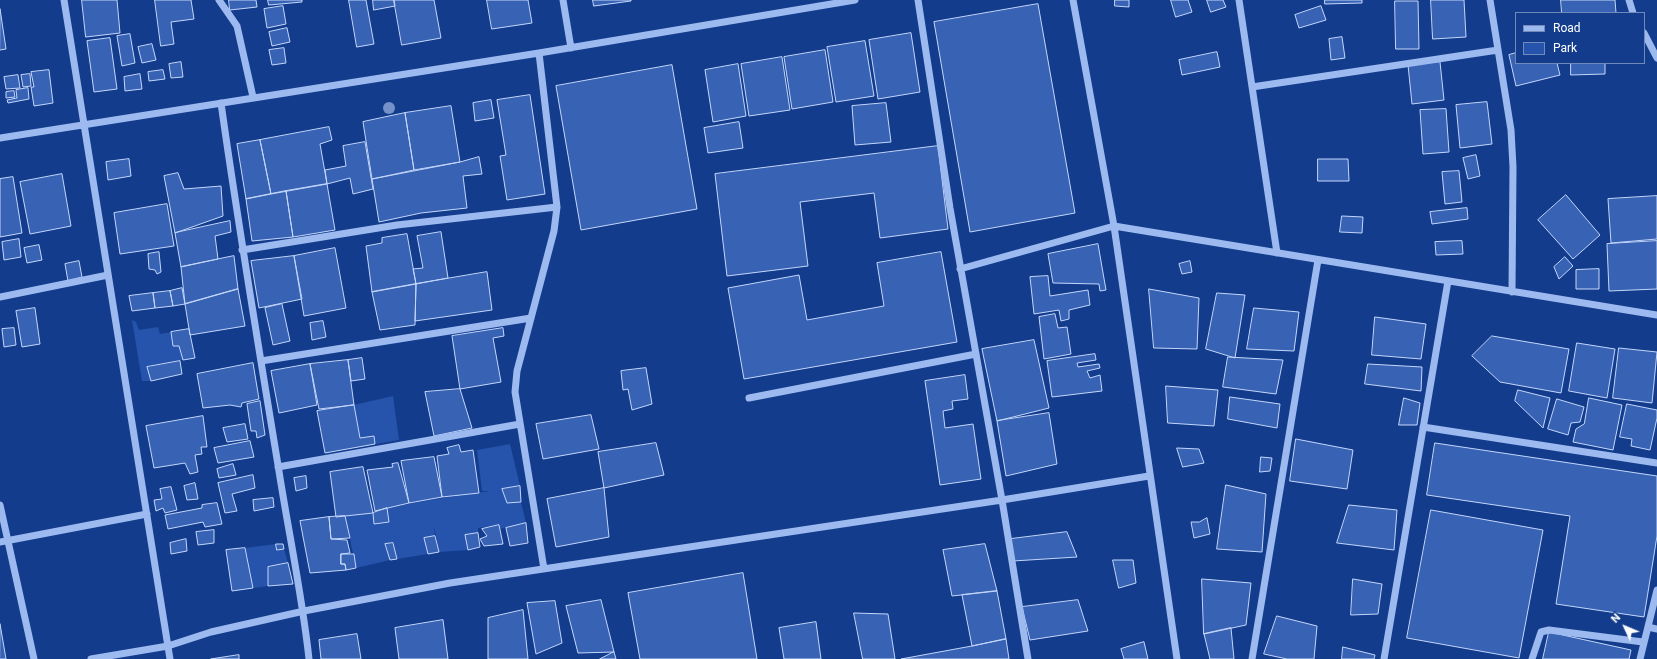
<!DOCTYPE html>
<style>
body{margin:0}
#map{position:relative;width:1657px;height:659px;overflow:hidden;background:#143c8c;font-family:Roboto,sans-serif}
canvas{display:block}
.legend{position:absolute;left:1515px;top:12px;width:130px;height:52px;box-sizing:border-box;background:#143c8c;border:1px solid #728aba;margin:0;padding:5px 7px;list-style:none;font-size:12px;color:#fff}
.legend li{display:flex;align-items:center;gap:8px;height:20px}
.legend b{width:20px;border:1px solid #728aba}
.north{position:absolute;left:1605px;top:607px;width:40px;height:40px;-webkit-text-stroke:3px #143c8c;paint-order:stroke;rotate:314deg;font-size:11px;font-weight:700;line-height:16px;text-align:center;color:#fff}
.north::after{content:'';display:block;margin:auto;width:14px;height:18px;background:#fff;clip-path:polygon(50% 0,100% 100%,50% 72%,0 100%)}
</style>
<div id="map">
<canvas width="1657" height="659"></canvas>
<ul class="legend">
<li><b style="height:5px;background:#9dbaf0"></b>Road</li>
<li><b style="height:11px;background:#2653ab"></b>Park</li>
</ul>
<div class="north">N</div>
</div>
<script>
const c = document.querySelector('canvas').getContext('2d');
c.lineJoin = 'round';
function paint(path, color) { c.fillStyle = color; c.fill(path, 'evenodd'); }
function strokePath(path, color, width, dash) { c.strokeStyle = color; c.lineWidth = width; c.lineCap = dash ? 'butt' : 'round'; c.setLineDash(dash || []); c.stroke(path); }
paint(new Path2D(`
 M132 320 136 322 139 330 158 327 160 334 171 332 173 346H179L183 360 148 366 151 381H142Z
 M393 396 399 440 375 444 374 436 360 438 354 405Z
 M510 444 520 486 502 489 507 503 521 502 526 523 500 529 498 525 478 528V533L465 535 468 550 439 552 434 525 435 536 424 539 428 554 397 559 393 542 385 545 390 560 356 568 345 516 373 513 374 524 389 522 387 508 430 500 490 491H482L477 450Z
 M276 544 277 550 284 549 288 563 268 567V586L253 588 245 548Z`), '#2653ab');
const building = new Path2D(`
 M82 0H117L120 33 86 37Z
 M155 0H191L194 19 171 22 174 44 161 46Z
 M229 0H256L257 7 230 10Z
 M268 0H302V2L269 5Z
 M349 0H366L374 44 357 47Z
 M373 0H394L395 6 374 10Z
 M394 0H434L441 38 402 45Z
 M487 0H528L532 23 492 29Z
 M593 0H631V1L594 6Z
 M1115 0H1129V7L1115 6Z
 M1171 0H1188L1192 12 1176 17Z
 M1207 0H1223L1226 7 1211 12Z
 M1325 0H1362V3L1325 4Z
 M1431 0H1464L1466 37 1433 39Z
 M1561 0H1615L1616 13H1562Z
 M1395 1H1418L1419 49H1396Z
 M1038 4 1075 213 970 232 934 22Z
 M283 6 286 24 267 28 264 9Z
 M1321 6 1326 20 1299 28 1295 15Z
 M0 9 6 49 0 50Z
 M287 28 290 42 272 46 269 32Z
 M911 33 920 92 878 99 869 40Z
 M130 34 135 63 122 66 117 36Z
 M1342 37 1345 58 1331 60 1329 39Z
 M110 38 117 89 94 92 87 41Z
 M865 41 874 96 836 102 827 47Z
 M152 44 156 60 142 63 138 47Z
 M284 48 286 63 272 65 269 50Z
 M825 50 833 102 792 109 784 57Z
 M1217 52 1220 67 1182 75 1179 60Z
 M1516 53V63H1557L1560 75 1516 86 1509 55Z
 M782 57 790 110 749 116 741 64Z
 M181 62 183 77 171 78 169 64Z
 M1440 62 1444 100 1412 104 1408 65Z
 M1571 63H1605V74L1571 75Z
 M738 64 746 116 713 122 705 70Z
 M672 65 697 209 581 230 556 86Z
 M49 70 53 103 34 106 31 87H34L31 72Z
 M163 70 165 79 149 81 148 72Z
 M30 74 31 86 23 87 21 75Z
 M140 74 142 89 125 91 124 77Z
 M18 75 20 88 6 89 4 77Z
 M28 88 29 99 8 103 7 100 17 98 16 90Z
 M14 91 15 97 6 98V92Z
 M530 95 545 194 507 200 500 156 506 155 497 100Z
 M491 100 494 118 475 121 473 103Z
 M1487 102 1492 144 1460 148 1456 105Z
 M886 103 891 142 855 145 852 106Z
 M451 106 460 162 414 170 405 113Z
 M1446 109 1449 152 1423 154 1420 110Z
 M405 113 414 170 372 179 363 122Z
 M739 122 743 148 708 153 704 128Z
 M329 127 332 140 320 144 327 184 271 194 260 140Z
 M260 140 271 194 246 199 237 144Z
 M365 142 373 189 353 194 350 178 327 184 325 170 346 166 343 146Z
 M938 146 948 229 880 238 874 193 800 202 808 266 727 276 715 174Z
 M1476 155 1480 176 1468 179 1463 158Z
 M479 157 482 174 463 176 467 208 421 213 379 222 372 179 460 162Z
 M129 159 131 176 108 180 106 162Z
 M1318 159H1348L1349 181H1318Z
 M1459 171 1462 202 1445 204 1442 172Z
 M178 173 184 189 221 186 223 216 175 233 164 176Z
 M62 174 71 226 30 234 20 182Z
 M13 177 22 233 0 237V179Z
 M327 184 335 230 293 237 286 191Z
 M286 191 293 237 252 241 246 199Z
 M1566 195 1600 235 1573 259 1538 220Z
 M1657 196V239L1611 243 1608 199Z
 M167 204 174 246 120 254 114 213Z
 M1467 208 1468 219 1432 224 1430 212Z
 M1342 216 1363 217 1362 233 1340 232Z
 M230 221 231 232 215 236 218 259 181 267 175 233Z
 M441 232 448 278 416 284 413 269 423 268 417 236Z
 M407 234 416 284 372 292 366 246 382 243V238Z
 M19 239 21 257 4 260 2 242Z
 M1462 241 1463 254 1436 255 1435 242Z
 M1657 241V289L1609 291 1607 244Z
 M1098 244 1106 290 1100 291 1099 284 1053 283 1048 254Z
 M39 245 42 260 27 263 24 248Z
 M335 248 346 308 304 316 294 256Z
 M159 252 161 272 157 274 155 270 149 269 148 254Z
 M941 252 957 342 744 379 728 288 799 275 807 320 884 306 877 263Z
 M234 256 238 289 185 304 181 267Z
 M294 256 302 299 259 308 251 261Z
 M1565 257 1573 266 1559 279 1554 267Z
 M79 261 82 277 68 281 65 264Z
 M1190 261 1192 272 1182 274 1179 264Z
 M1599 269V289H1576V270Z
 M487 272 492 310 415 321 416 284Z
 M1048 276 1050 296 1088 290 1090 305 1069 310V319L1061 321 1059 310 1034 314 1030 277Z
 M416 284 415 325 380 330 372 292Z
 M182 288 185 304 173 306 170 291Z
 M238 289 245 326 190 335 185 304Z
 M1149 289 1199 298 1197 349 1154 348Z
 M170 291 173 306 155 308 153 293Z
 M153 293 155 308 132 311 129 296Z
 M1217 293 1245 295 1235 358 1206 349Z
 M282 304 290 341 273 345 265 308Z
 M35 308 40 344 22 347 16 311Z
 M1254 308 1299 312 1294 351 1247 349Z
 M1055 314 1058 328 1067 327 1071 354 1044 359 1039 317Z
 M1375 317 1426 324 1421 359 1372 355Z
 M323 321 326 337 312 340 310 323Z
 M14 328 16 345 4 347 2 329Z
 M503 328 504 336 493 338 501 382 460 389 452 336Z
 M189 329 195 358 183 360 179 346H173L171 332Z
 M1492 336 1569 349 1561 393 1500 382 1472 356Z
 M1034 340 1049 408 997 421 982 349Z
 M1577 343 1615 349 1607 398 1569 391Z
 M1619 348 1657 352 1652 403 1613 398Z
 M1095 354 1096 360 1077 363 1078 367 1099 364 1100 368 1087 371 1090 378 1100 375 1102 391 1052 397 1047 361Z
 M1228 357 1283 360 1276 394 1223 387Z
 M362 358 365 379 351 381 348 360Z
 M348 360 354 405 319 409 310 364Z
 M180 361 182 374 151 381 147 367Z
 M253 363 259 399 242 403 241 407 230 405 203 408 197 374Z
 M310 364 317 405 279 413 271 371Z
 M1368 364 1422 367 1421 391 1365 384Z
 M646 368 652 404 632 410 628 389 623 390 621 371Z
 M965 375 968 399 952 401 953 409 943 411 945 428 973 424 981 479 940 485 925 381Z
 M1166 386 1218 390 1214 426 1168 423Z
 M460 389 472 428 434 436 425 392Z
 M1518 390 1550 398 1543 428 1515 401Z
 M1230 397 1280 404 1277 428 1228 419Z
 M1404 398 1420 403 1417 425H1399Z
 M1589 398 1622 405 1613 450 1573 442 1576 429 1584 424Z
 M1557 399 1584 407 1580 422 1571 423 1568 435 1548 429Z
 M260 401 265 435 257 438 256 431H251L247 404Z
 M1627 404 1657 410V418L1650 450 1631 446 1632 439 1620 437Z
 M354 405 360 438 374 436 375 444 325 453 317 411Z
 M1049 413 1057 464 1006 476 997 421Z
 M591 415 599 449 543 459 536 424Z
 M203 416 207 447H201L202 454 195 455 198 472 190 474 185 463 154 468 146 426Z
 M245 424 248 439 227 442 223 428Z
 M1296 439 1353 450 1347 489 1290 481Z
 M250 441 254 457 218 463 214 448Z
 M656 443 664 475 604 488 598 452Z
 M1435 443 1657 476V536L1644 617 1556 604 1570 516 1427 495Z
 M459 445 461 452 473 450 479 493 442 497 437 456 449 454 447 448Z
 M1177 448 1199 449 1204 463 1183 467Z
 M434 457 442 497 409 503 401 461Z
 M1261 457 1272 458 1270 471 1260 472Z
 M398 463 409 503 375 511 367 470 393 467 392 464Z
 M233 464 236 475 219 478 217 469Z
 M363 467 373 513 336 517 330 472Z
 M253 475 255 488 232 494 237 511 225 513 218 483Z
 M306 476 307 488 296 491 294 478Z
 M195 483 198 499 187 500 184 486Z
 M1226 485 1266 494 1262 552 1217 549Z
 M520 486 521 502 507 503 502 489Z
 M171 487 177 510 165 513 163 508 156 511 154 500 162 499 160 489Z
 M604 488 609 537 556 547 547 499Z
 M273 498 274 507 254 511 253 500Z
 M217 503 222 524 205 527 203 522 168 529 165 515 202 508V505Z
 M1349 505 1397 510 1394 550 1337 543Z
 M387 508 389 522 374 524 373 513Z
 M1431 510 1543 530 1519 658 1407 638Z
 M345 516 350 538 331 539 329 517Z
 M329 517 331 539 347 540 350 553 341 554V564H345L346 570 310 573 300 521Z
 M1207 518 1210 534 1194 538 1191 522H1199Z
 M526 523 528 543 510 546 506 528Z
 M499 525 503 544 484 546 480 539 487 536 482 529Z
 M214 530V543L198 545 196 532Z
 M1067 532 1077 557 1013 561 1011 539Z
 M478 533 480 547 468 550 465 535Z
 M435 536 439 552 428 554 424 538Z
 M186 539 187 551 171 554 170 543Z
 M393 543 397 559 390 560 385 544Z
 M276 544H283L284 549 277 550Z
 M985 544 997 591 952 596 943 550Z
 M245 548 253 588 232 591 226 550Z
 M341 554H354L356 568 346 570 345 564H341Z
 M1113 560H1133L1136 583 1119 588Z
 M288 563 293 584 268 586V567Z
 M743 573 757 659H640L628 593Z
 M1202 579 1251 583 1246 625 1204 634Z
 M1353 579 1382 584 1378 614 1351 615Z
 M997 591 1006 639 972 646 962 595Z
 M601 600 614 652 578 653 566 606Z
 M1078 600 1088 631 1030 640 1022 607Z
 M555 601 562 643 536 654 527 603Z
 M523 610 528 659H488V618Z
 M854 613 888 614 895 659H863Z
 M1277 616 1317 626 1314 659H1287L1264 654Z
 M443 620 448 659H399L395 628Z
 M816 622 821 659H784L779 628Z
 M0 624 6 659H0Z
 M1231 628 1234 659H1210L1204 634Z
 M1549 632 1631 650 1629 659H1543Z
 M357 634 361 659H321L319 640Z
 M1006 639 1009 659H901L972 646Z
 M1144 642 1148 659H1124L1121 649Z
 M1343 647 1375 655 1374 659H1342Z
 M614 652 616 659H600Z
 M239 655V659H211Z`);
paint(building, '#3862b3');
strokePath(building, '#c3d7fc', 1);
strokePath(new Path2D(`
 M64 0 170 659
 M219 0 237 26 253 97
 M563 0 571 48
 M918 0 950 208 1002 500 1028 659
 M1073 0 1114 226 1177 659
 M1239 0 1277 253
 M1490 0 1511 130 1513 167 1512 292
 M1629 0 1633 13
 M1644 33 1657 58
 M539 53 557 207 554 231 517 371 515 392 544 569
 M1252 87 1498 50
 M221 103C238 224 258 344 278 465 288 530 302 594 309 659
 M0 138 539 53 855 0
 M242 250 397 225 557 207
 M960 269 1114 226 1657 315
 M0 297 108 275
 M261 361 531 318
 M749 398 976 354
 M1423 427 1657 463
 M278 467 520 424
 M0 505 34 659
 M0 542 147 514
 M1648 627 1657 629
 M91 659 168 646 211 632 304 611 450 583 1002 500 1149 476
 M1252 659 1318 260
 M1384 659 1448 281
 M1532 659 1541 632 1549 630 1643 642
 M1640 659 1657 590`), '#9dbaf0', 7);
c.fillStyle = '#7491ca';
for (const [x, y] of [
 [389,108]
]) { c.beginPath(); c.arc(x, y, 6, 0, 2 * Math.PI); c.fill(); }
</script>
